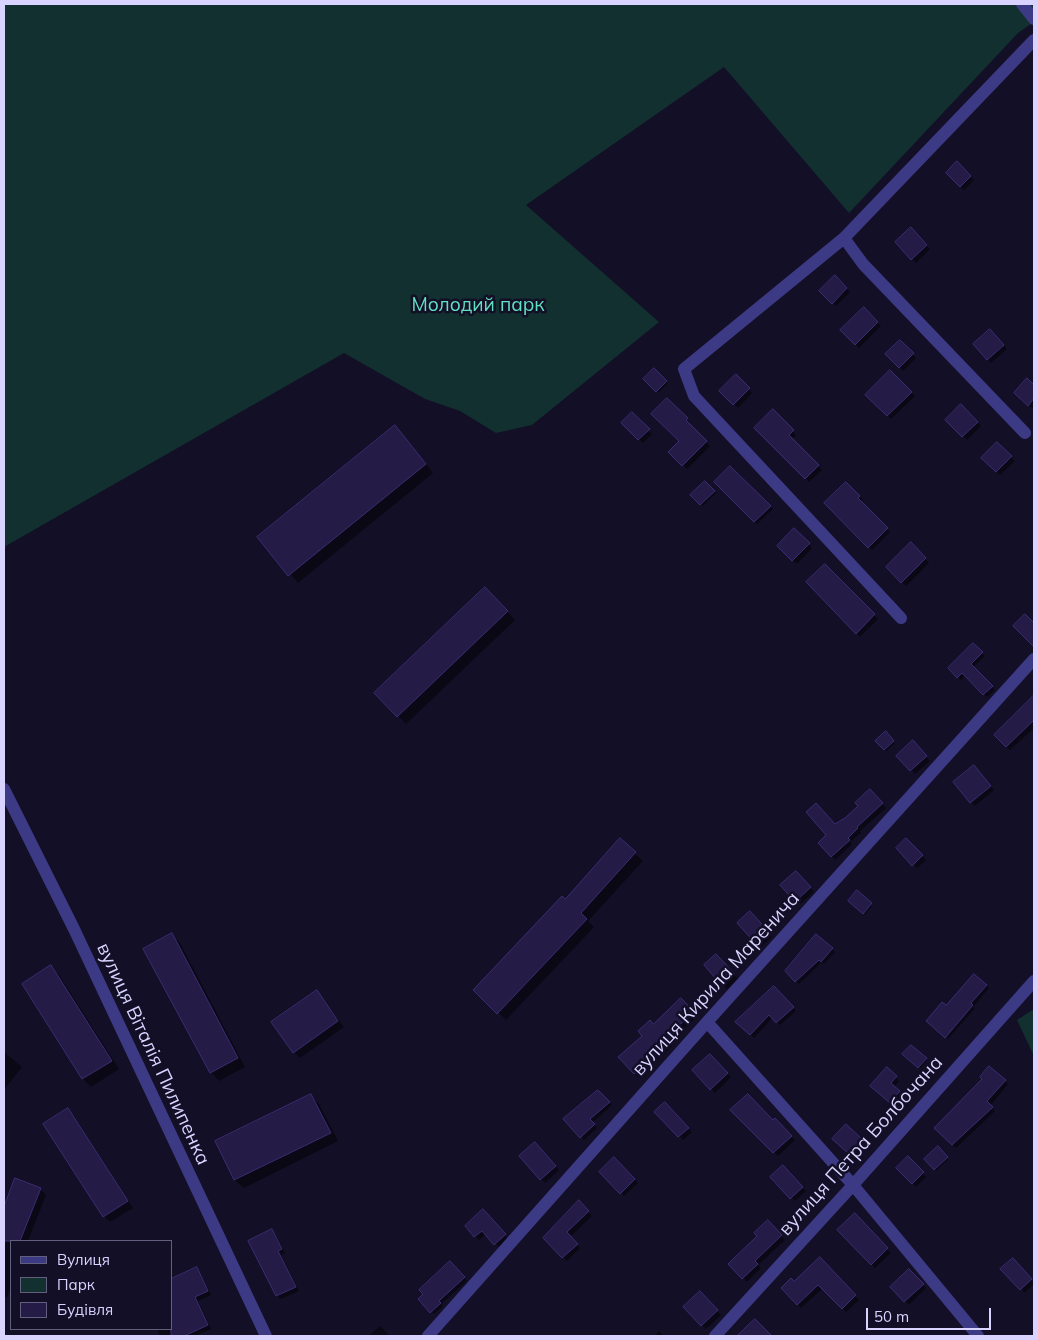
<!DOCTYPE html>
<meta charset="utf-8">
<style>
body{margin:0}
#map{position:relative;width:1038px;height:1340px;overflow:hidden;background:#130f26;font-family:Mulish,sans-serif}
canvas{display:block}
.frame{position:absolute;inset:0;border:5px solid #d9d4ff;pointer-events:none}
.legend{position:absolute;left:10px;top:1240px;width:162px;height:90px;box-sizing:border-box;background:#130f26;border:1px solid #625e7d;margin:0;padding:6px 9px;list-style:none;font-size:15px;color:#d9d4ff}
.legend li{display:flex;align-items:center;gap:10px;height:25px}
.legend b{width:25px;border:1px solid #625e7d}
.scale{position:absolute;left:866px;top:1308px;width:125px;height:22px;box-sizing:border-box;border:2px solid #d9d4ff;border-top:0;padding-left:6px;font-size:15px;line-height:18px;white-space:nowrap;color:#d9d4ff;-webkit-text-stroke:4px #130f26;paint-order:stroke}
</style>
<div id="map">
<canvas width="1038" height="1340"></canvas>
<div class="frame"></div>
<ul class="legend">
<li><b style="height:6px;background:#3d3a85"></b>Вулиця</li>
<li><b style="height:14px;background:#12302f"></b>Парк</li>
<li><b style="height:14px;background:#241b47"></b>Будівля</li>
</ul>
<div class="scale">50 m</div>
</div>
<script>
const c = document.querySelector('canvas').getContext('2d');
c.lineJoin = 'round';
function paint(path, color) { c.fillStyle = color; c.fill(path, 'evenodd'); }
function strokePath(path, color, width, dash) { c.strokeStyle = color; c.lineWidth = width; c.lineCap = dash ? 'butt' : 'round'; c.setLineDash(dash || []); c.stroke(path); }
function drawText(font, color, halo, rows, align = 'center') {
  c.font = font + ' Mulish,sans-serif'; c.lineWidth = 5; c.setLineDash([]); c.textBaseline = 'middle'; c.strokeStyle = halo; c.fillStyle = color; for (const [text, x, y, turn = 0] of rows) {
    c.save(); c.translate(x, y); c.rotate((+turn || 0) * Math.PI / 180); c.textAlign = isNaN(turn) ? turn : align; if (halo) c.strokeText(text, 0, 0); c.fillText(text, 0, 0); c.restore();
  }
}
paint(new Path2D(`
 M4 4H1034V22L1018 33 849 213 724 67 526 205 659 322 532 425 496 433 460 411 425 399 344 353 4 547Z
 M1034 1009V1056L1017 1020Z`), '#12302f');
paint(new Path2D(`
 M957 163 974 180 964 190 947 173Z
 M911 229 930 249 916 263 897 242Z
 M835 276 850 292 836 306 820 291Z
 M864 309 881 326 859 348 842 330Z
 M994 334 1007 349 991 363 987 359Z
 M900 341 916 358 903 371 887 354Z
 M654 370 668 383 658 393 644 379Z
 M890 372 915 396 891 419 867 395Z
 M736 376 752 393 738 408 721 391Z
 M1027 380 1034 387V410L1016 393Z
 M667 399 690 423 689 424 710 446 687 469 670 452 681 441Z
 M961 406 981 426 967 440 947 420Z
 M773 411 796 435 792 440 822 470 809 482 755 428Z
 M632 413 652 434 643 443 622 423Z
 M403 435 433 473 298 583 259 537Z
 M997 444 1015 461 1000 475 983 458Z
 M730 468 773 509 757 524 716 482Z
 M705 482 716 493 703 506 692 495Z
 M846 483 863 500 861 502 890 532 872 550 826 503Z
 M794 530 812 548 797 564 778 546Z
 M911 544 929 563 906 586 887 567Z
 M825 566 878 619 860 637 808 582Z
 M485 588 515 620 406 724 376 693Z
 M973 645 985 656 973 667 995 690 987 697 965 675 961 680 949 668Z
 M1034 694V728L1010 750 995 735 1023 707 1022 706Z
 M886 733 895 743 886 751 877 741Z
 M913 742 930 761 915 774 898 756Z
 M978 770 994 790 975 806 954 782Z
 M870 791 886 808 860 831 861 833 850 842 852 844 835 860 819 843 828 835 835 825 845 819 860 806Z
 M620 840 643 861 588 921 594 927 506 1020 474 990 565 900Z
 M906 840 926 860 917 868 897 849Z
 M796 873 814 892 800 904 782 885Z
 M857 892 872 906 865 914 850 901Z
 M750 913 772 937 761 947 739 923Z
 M172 935 180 943 245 1067 219 1081 211 1072Z
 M832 949 835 952 824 964 822 962 799 984 786 971Z
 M716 956 738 979 727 989 705 966Z
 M51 967 59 975 119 1069 91 1087 83 1079 23 985Z
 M975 975 989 988 973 1007 975 1008 948 1039 930 1024Z
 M774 987 796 1011 780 1025 773 1017 754 1038 737 1022Z
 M317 992 344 1027 300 1058 294 1052Z
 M681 1000 697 1017 669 1042 672 1046 638 1077 620 1057Z
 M911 1046 927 1060 920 1069 904 1054Z
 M4 1052 22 1067 4 1090Z
 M710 1055 731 1077 715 1093 694 1070Z
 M990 1068 1008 1084 990 1106 995 1111 956 1148 936 1128 984 1079Z
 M887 1069 899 1081 894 1087 903 1096 894 1106 872 1086Z
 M598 1091 612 1105 592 1123 597 1128 584 1140 565 1119Z
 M311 1096 319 1104 338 1141 244 1188 235 1180 217 1142Z
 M665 1103 692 1132 683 1140 656 1112Z
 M68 1110 74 1116 133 1208 110 1222 104 1216Z
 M775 1120 795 1140 778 1156 757 1135Z
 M846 1126 865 1144 853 1157 834 1139Z
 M535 1144 559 1170 545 1183 521 1156Z
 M938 1148 948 1159 936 1171 926 1160Z
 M614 1158 638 1183 624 1196 600 1172Z
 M908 1158 926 1177 916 1187 898 1168Z
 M783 1167 806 1191 795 1201 772 1177Z
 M16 1180 40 1189 46 1195 28 1241H11V1286L7 1298 4 1296V1211Z
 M579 1202 592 1216 570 1237 580 1248 567 1261 544 1238Z
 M483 1211 508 1239 499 1247 486 1234 479 1240 466 1226Z
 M855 1215 891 1253 875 1268 839 1230Z
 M768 1222 785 1240 758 1265 761 1268 747 1282 730 1264 759 1236Z
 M272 1231 276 1235 285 1253 281 1255 299 1291 281 1299 277 1296Z
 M820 1258 859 1300 846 1312 823 1288 801 1308 782 1288 794 1282Z
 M1012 1259 1034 1283 1025 1293 1002 1269Z
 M450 1263 467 1281 441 1304 443 1306 434 1314 420 1299Z
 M197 1268 200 1272 211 1295 198 1301 211 1329 195 1336H160L157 1329H171Z
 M909 1270 926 1288 909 1305 892 1287Z
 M700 1293 721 1315 706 1329 685 1307Z
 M380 1326 390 1336H369Z
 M659 1331 664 1336H654Z`), '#0007');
const building = new Path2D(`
 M957 161 971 176 960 187 946 173Z
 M911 227 927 245 911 260 895 242Z
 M835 275 847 288 832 304 819 291Z
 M864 307 878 322 855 345 840 330Z
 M990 329 1004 345 987 360 973 344Z
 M900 340 914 353 899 368 885 354Z
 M654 368 667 381 656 392 643 379Z
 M890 370 912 392 887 416 865 395Z
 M736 374 750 388 733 405 719 391Z
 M1027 378 1034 385V398L1028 406 1014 393Z
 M667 398 688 418 686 420 707 441 682 466 668 452 679 441 651 414Z
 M961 404 978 422 962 437 945 420Z
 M773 409 794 430 789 435 819 465 805 479 754 428Z
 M632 412 650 429 638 440 621 423Z
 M395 425 426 464 288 576 257 537Z
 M997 442 1012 456 996 472 981 458Z
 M730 466 771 506 754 522 714 482Z
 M705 481 715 491 700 505 690 495Z
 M846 482 860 496 858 498 888 528 868 548 824 503Z
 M794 528 810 543 792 561 777 546Z
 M911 542 926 558 901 583 886 567Z
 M825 564 875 614 856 634 806 582Z
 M485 587 508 611 397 717 374 693Z
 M1025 614 1034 623V647L1013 626Z
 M973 643 983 652 971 664 993 686 983 695 962 673 957 678 948 668Z
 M1034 695V720L1006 747 994 735Z
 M886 731 894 741 884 750 875 741Z
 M913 740 927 756 910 771 896 756Z
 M974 765 991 786 970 803 953 782Z
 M870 789 883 803 857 827 858 828 848 838 850 840 831 857 818 843 826 835 806 812 816 803 835 824 845 818 858 806 855 803Z
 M620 838 636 852 581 913 587 919 497 1014 473 990 562 896 565 899Z
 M906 838 923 855 912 866 896 848Z
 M796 871 811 887 795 902 780 885Z
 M857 890 872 903 863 914 848 901Z
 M750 911 769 932 756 944 737 923Z
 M172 933 238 1058 210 1073 143 949Z
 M816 934 833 948 821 962 819 960 795 982 785 971Z
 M716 954 735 974 722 986 704 965Z
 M51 965 112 1061 82 1079 22 984Z
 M974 974 987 985 971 1003 973 1005 945 1038 926 1021 942 1002 946 1005Z
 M774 986 794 1007 776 1023 769 1015 750 1035 735 1022Z
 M317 990 338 1021 293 1053 271 1022Z
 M681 998 694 1012 666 1037 669 1041 634 1074 618 1057 642 1036 638 1031 650 1020 653 1024Z
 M911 1045 927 1058 918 1068 902 1054Z
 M710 1054 728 1073 710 1090 692 1070Z
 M989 1066 1006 1080 987 1101 993 1107 952 1145 934 1128 982 1079 980 1077Z
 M887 1067 897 1076 891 1083 900 1091 890 1103 870 1086Z
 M598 1090 610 1102 590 1119 595 1124 580 1138 563 1119Z
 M311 1094 331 1133 234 1180 215 1141Z
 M748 1094 773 1120 775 1118 792 1136 773 1153 730 1110Z
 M665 1102 689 1128 678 1137 654 1112Z
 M68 1108 128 1201 103 1217 43 1124Z
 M846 1124 863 1140 849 1154 832 1139Z
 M535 1142 556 1166 540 1180 519 1156Z
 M938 1146 948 1157 934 1170 924 1159Z
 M908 1156 924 1172 912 1184 896 1168Z
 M614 1157 635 1179 620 1194 599 1172Z
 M783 1165 803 1187 790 1199 770 1177Z
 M15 1178 41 1188 20 1241H4V1207Z
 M579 1200 589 1211 567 1232 578 1244 562 1258 543 1238Z
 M483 1209 506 1234 494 1245 482 1231 474 1237 465 1226Z
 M855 1213 888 1248 871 1265 837 1230Z
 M768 1220 782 1235 755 1261 758 1264 742 1279 728 1264 757 1236 754 1233Z
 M272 1229 282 1249 278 1251 296 1287 276 1296 248 1241Z
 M820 1257 856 1295 842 1309 818 1285 797 1305 781 1288 791 1278 794 1281Z
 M1013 1258 1032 1279 1020 1290 1000 1269Z
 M450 1261 465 1277 439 1301 441 1303 430 1313 418 1299 423 1294 419 1290Z
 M197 1267 208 1291 195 1297 208 1325 184 1336H171V1279Z
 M909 1269 924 1284 904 1302 890 1287Z
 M700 1291 718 1310 701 1326 683 1307Z
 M755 1319 772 1336H737Z`);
paint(building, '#241b47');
strokePath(building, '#3b2d73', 1);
strokePath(new Path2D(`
 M1022 4 1034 19
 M844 238 684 369 694 396 901 618
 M1025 433 863 264 844 238 1034 40
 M4 789 74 929 266 1336
 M707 1022 853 1185 978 1336
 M428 1336 707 1022 1034 659
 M715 1336 853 1185 1034 981`), '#3d3a85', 12);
drawText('19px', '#5fe0c0', '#130f26', [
 ["Молодий парк",478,305]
]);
drawText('19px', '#d9d4ff', '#130f26', [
 ["вулиця Кирила Маренича",716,984,-48],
 ["вулиця Віталія Пилипенка",153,1054,65],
 ["вулиця Петра Болбочана",861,1146,-48]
]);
</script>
